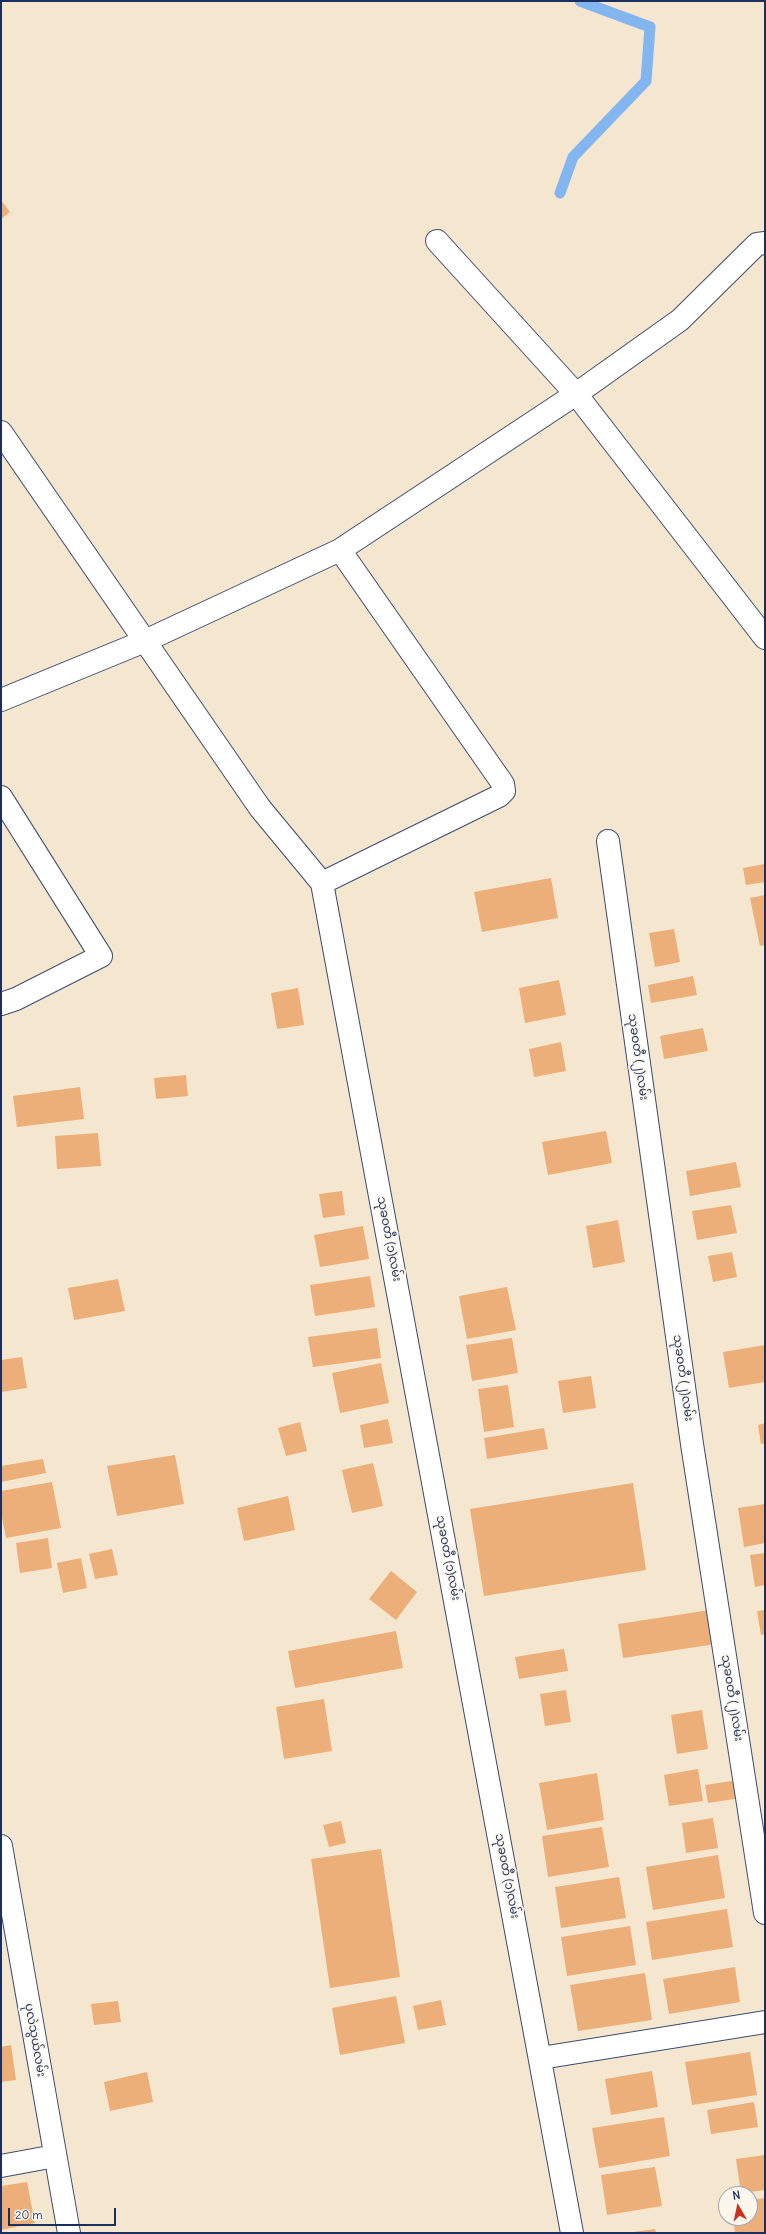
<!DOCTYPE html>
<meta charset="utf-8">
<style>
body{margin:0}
#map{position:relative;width:766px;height:2234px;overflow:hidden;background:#f5e7cf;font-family:Delius,sans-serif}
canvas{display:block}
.frame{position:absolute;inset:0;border:2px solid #1b2f5e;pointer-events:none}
.north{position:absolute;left:718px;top:2186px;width:40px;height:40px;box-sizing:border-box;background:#fbf7ec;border:1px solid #a1a7b3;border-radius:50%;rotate:351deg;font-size:11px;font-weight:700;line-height:16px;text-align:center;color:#1b2f5e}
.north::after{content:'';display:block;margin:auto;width:14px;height:18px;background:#c8321e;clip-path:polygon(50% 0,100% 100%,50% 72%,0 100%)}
.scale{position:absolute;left:8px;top:2208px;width:108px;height:18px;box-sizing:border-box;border:2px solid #1b2f5e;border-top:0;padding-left:5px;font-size:12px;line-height:14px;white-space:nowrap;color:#1b2f5e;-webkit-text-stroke:3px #fbf7ec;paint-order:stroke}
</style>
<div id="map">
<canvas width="766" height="2234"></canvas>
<div class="frame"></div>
<div class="north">N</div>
<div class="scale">20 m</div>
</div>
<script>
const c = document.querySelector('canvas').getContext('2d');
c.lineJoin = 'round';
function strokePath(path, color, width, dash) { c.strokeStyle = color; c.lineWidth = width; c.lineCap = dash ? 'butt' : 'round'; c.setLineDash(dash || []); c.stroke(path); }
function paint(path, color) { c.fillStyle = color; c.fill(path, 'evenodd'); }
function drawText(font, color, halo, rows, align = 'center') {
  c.font = font + ' Delius,"Noto Sans Myanmar",sans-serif'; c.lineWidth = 4; c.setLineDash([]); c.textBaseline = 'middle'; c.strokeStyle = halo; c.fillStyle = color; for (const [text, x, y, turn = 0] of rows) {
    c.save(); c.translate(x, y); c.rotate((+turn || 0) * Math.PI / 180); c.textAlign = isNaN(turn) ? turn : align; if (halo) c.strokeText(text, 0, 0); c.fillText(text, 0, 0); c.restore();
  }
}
strokePath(new Path2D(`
 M560 193 573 157 646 81 650 27 580 1`), '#83b6f0', 11);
paint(new Path2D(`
 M1 200 10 212 1 219Z
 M765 864V882L746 885 743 868Z
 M551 878 558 918 482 932 474 892Z
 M765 895V945L760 946 750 898Z
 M674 929 680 962 655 967 649 933Z
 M693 976 697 995 651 1003 648 985Z
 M559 980 566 1015 525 1023 519 988Z
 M298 988 304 1025 277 1029 271 993Z
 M703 1028 708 1051 664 1059 660 1036Z
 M561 1042 566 1071 534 1077 529 1049Z
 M186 1075 188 1096 156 1099 154 1078Z
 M80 1087 84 1119 17 1127 13 1096Z
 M606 1131 612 1163 548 1175 542 1142Z
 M98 1133 101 1166 57 1169 55 1136Z
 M736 1162 741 1187 690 1196 686 1171Z
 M342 1191 345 1215 323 1218 319 1194Z
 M731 1205 737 1233 697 1240 692 1211Z
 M618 1220 625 1262 593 1268 586 1226Z
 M363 1226 369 1259 320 1267 314 1235Z
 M732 1252 737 1277 713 1282 708 1256Z
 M370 1276 375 1307 315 1316 310 1285Z
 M118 1279 125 1311 74 1320 68 1288Z
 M507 1287 516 1330 467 1339 459 1296Z
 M377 1328 381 1358 313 1367 308 1337Z
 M512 1338 518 1373 472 1381 466 1345Z
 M765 1345V1382L729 1388 723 1352Z
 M22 1357 27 1388 1 1392V1360Z
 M381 1363 389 1403 340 1413 332 1373Z
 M591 1376 596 1408 563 1413 558 1381Z
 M508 1385 514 1427 484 1432 478 1389Z
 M388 1419 393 1443 364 1448 360 1425Z
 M300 1422 307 1451 286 1456 278 1428Z
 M765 1423V1443L761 1444 758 1425Z
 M544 1428 548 1449 487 1459 484 1438Z
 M175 1455 184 1504 117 1516 107 1466Z
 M43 1459 46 1473 1 1482V1466Z
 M373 1463 383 1506 352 1513 342 1470Z
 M52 1482 61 1528 6 1538 1 1513V1491Z
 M633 1483 646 1570 484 1596 470 1509Z
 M288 1496 295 1530 244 1541 237 1508Z
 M765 1504V1543L744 1547 738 1508Z
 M48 1538 52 1568 20 1573 16 1543Z
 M112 1549 118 1575 95 1579 89 1554Z
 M765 1553V1585L755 1587 750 1555Z
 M81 1558 87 1588 63 1593 57 1563Z
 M391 1571 417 1592 396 1620 369 1599Z
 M710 1610 716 1644 623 1658 618 1624Z
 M765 1610V1634L761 1635 757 1611Z
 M396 1631 403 1668 295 1688 288 1651Z
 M564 1649 568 1671 519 1679 515 1657Z
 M566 1690 571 1722 545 1726 540 1694Z
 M324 1699 332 1751 284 1759 276 1707Z
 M702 1710 708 1749 677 1754 671 1715Z
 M698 1769 703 1801 669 1806 664 1775Z
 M597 1773 604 1820 547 1830 539 1783Z
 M738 1780 741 1798 708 1803 705 1785Z
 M713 1818 718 1848 686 1853 682 1823Z
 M341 1821 346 1843 329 1847 323 1825Z
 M602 1827 609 1867 548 1877 542 1836Z
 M381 1849 400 1977 330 1988 311 1859Z
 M718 1855 725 1898 653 1910 646 1867Z
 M619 1877 626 1918 561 1928 555 1887Z
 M727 1909 733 1947 652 1960 646 1922Z
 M630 1926 636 1965 567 1976 561 1937Z
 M735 1967 740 2002 669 2014 663 1979Z
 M645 1973 652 2020 578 2031 570 1985Z
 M396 1996 405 2043 340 2055 332 2008Z
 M441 2000 446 2025 418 2030 413 2006Z
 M118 2001 121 2022 94 2025 91 2004Z
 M11 2045 16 2080 1 2082V2047Z
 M750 2052 757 2095 692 2105 685 2062Z
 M652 2071 658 2107 611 2115 605 2079Z
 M147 2072 153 2102 110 2111 104 2082Z
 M754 2102 758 2127 711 2134 707 2110Z
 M664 2117 670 2156 599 2168 592 2128Z
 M765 2155V2190L741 2193 736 2159Z
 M655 2167 662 2206 607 2215 601 2175Z
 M27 2182 35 2223 1 2230V2186Z
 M765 2198V2233H735L733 2218H750V2200Z
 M655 2229 656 2233H633V2232Z`), '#ecaf79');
const street = new Path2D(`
 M437 241 576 394 765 638
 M1 432 260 808 322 883 572 2233
 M1 700 145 641 340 550 576 394 680 320 757 244 765 243
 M1 797 101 956 16 999 1 1004
 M608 841 692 1444 765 1913
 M322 883 499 796 504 791 503 784 340 550
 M1 1846 69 2233
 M541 2058 765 2022
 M1 2166 55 2156`);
strokePath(street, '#3c4b6f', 24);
strokePath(street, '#fff', 22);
drawText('12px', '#1b2f5e', '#fbf7ec', [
 ["သုခဝတီ (၂)လမ်း",638,1057,82],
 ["သုခဝတီ (၁)လမ်း",389,1239,79],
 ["သုခဝတီ (၂)လမ်း",683,1378,82],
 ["သုခဝတီ (၁)လမ်း",448,1558,79],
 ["သုခဝတီ (၂)လမ်း",732,1698,81],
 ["သုခဝတီ (၁)လမ်း",507,1876,79],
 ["ပုလဲသွယ်လမ်း",35,2040,80]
]);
</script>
